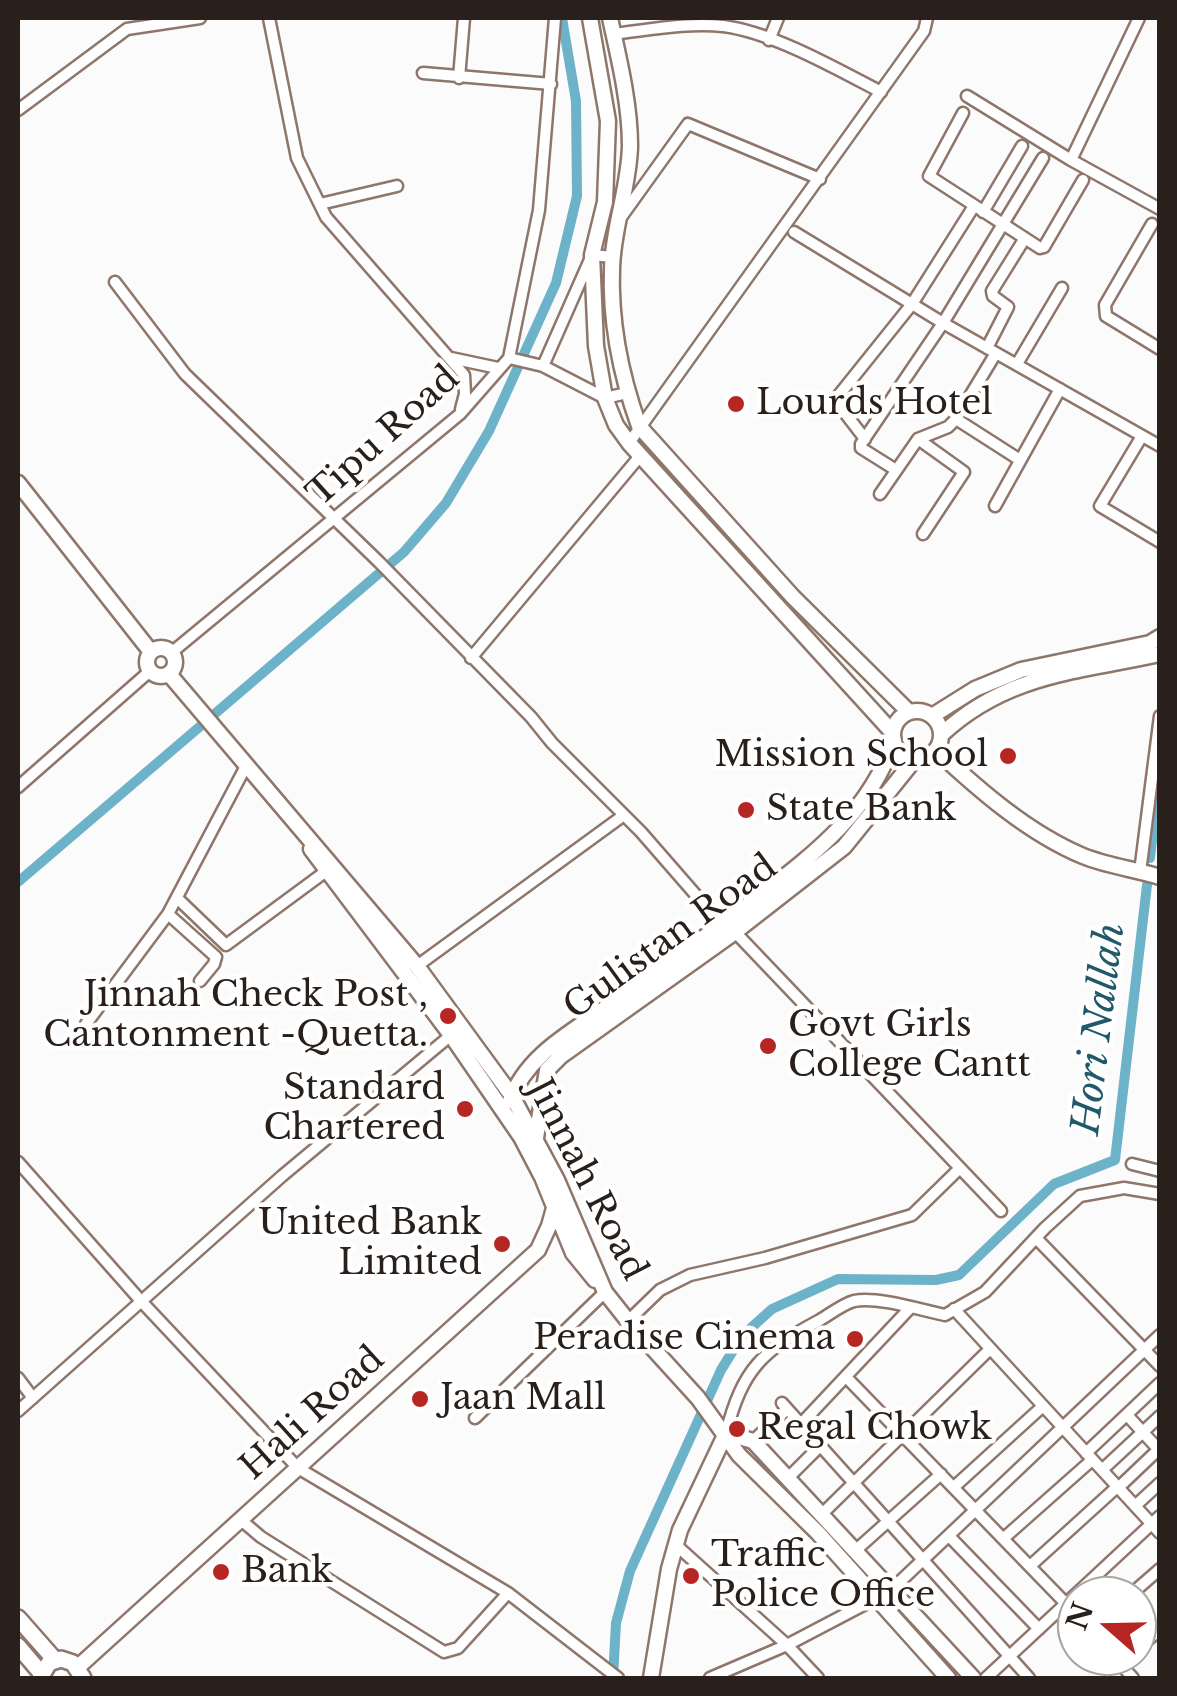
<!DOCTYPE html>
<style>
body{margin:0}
#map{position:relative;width:1177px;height:1696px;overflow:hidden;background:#fbfbfb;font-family:"Libre Baskerville",serif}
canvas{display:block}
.frame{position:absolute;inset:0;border:20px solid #29201b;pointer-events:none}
.north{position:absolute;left:1057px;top:1576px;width:100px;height:100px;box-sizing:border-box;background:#fff;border:2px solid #a9a6a4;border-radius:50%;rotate:290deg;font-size:28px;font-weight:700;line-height:40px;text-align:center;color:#29201b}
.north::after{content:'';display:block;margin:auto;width:35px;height:45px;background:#b62723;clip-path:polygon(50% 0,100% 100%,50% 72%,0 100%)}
</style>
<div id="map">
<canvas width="1177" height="1696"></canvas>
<div class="frame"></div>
<div class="north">N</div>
</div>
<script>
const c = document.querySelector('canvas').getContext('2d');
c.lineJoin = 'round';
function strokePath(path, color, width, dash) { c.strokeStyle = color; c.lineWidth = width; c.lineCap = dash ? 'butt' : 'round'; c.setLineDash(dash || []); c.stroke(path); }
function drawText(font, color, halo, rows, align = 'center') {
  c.font = font + ' "Libre Baskerville",serif'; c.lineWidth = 9; c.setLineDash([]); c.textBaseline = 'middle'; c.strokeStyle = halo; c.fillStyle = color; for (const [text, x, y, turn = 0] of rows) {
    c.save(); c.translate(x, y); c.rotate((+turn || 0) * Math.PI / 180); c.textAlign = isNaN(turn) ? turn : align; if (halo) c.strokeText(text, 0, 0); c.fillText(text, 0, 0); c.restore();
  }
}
strokePath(new Path2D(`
 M1150 858 1160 769
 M18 882 404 552 446 503 489 431 556 283 577 196 576 101 562 18
 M613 1678 616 1623 630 1571 721 1370 742 1336 772 1309 838 1279 936 1280 959 1275 1054 1184 1115 1160 1147 885`), '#6cb3c9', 10);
const street = new Path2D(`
 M269 18 297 158 326 217 464 375 465 394 461 409
 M1139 18 1071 160 1160 209
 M613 34C649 30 687 22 723 26 772 32 837 69 881 92
 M769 40 778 18
 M423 73 551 84
 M459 78 464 18
 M967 96 1071 160
 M18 110 127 29 200 18
 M963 113 929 176 1040 248 1044 247 1083 180
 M320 204 397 186
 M983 212 1022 146
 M622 216 688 124 820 179
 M1152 224 1105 305 1106 316 1160 349
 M794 232 943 323 1160 446
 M115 282 185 374 379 562 531 717 552 743 641 832 722 925
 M987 348 1008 307 993 296 992 291 1025 238
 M451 358 498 368
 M509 358 539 210 555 18
 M1017 364 1062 288
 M543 366 605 398 627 393
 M956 419 1020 460
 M1142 436 1100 506 1160 542
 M865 439 835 400 912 304 974 206
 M918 439 964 472 923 534
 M629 443 924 31 927 18
 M896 470 861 448V444L943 323 1043 158
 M880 494 918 439 948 427 956 419 996 353
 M995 506 1060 389
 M171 653 460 414 509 358 543 366 592 255 613 257
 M471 658 640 456
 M18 787 150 671
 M1140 872 1160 716
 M177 898 226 945 325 872
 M168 914 216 957 214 964 200 981
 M735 932 1001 1211
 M417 966 624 815
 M86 1024 168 914 246 766
 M18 1162 141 1301 298 1468 508 1593 618 1678
 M1132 1164 1160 1171
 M1036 1238 1160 1366
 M954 1309 1160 1533
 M628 1321 660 1290 690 1275 765 1258 912 1215 959 1169
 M18 1378 33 1398
 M847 1378 1077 1615
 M782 1403 1029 1678
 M18 1411 282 1176 456 1031
 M1127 1415 1160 1451
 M475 1418 605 1292
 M801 1424 911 1307
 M726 1433C743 1368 762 1351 820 1320 830 1314 843 1304 854 1301 877 1296 921 1310 945 1315L985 1292 1045 1228 1080 1196 1124 1188 1160 1194
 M753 1441 787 1409
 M1086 1453 1160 1383
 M1102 1470 1160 1416
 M788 1478 820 1446
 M954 1487 1043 1406
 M1118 1488 1160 1448
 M1135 1506 1160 1483
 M822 1514 990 1349
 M241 1520 261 1537 444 1652 458 1648 508 1593
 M949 1536 1039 1629
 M1004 1538 1092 1460
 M676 1545 787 1645 818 1678
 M856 1550 941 1474
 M1030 1566 1117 1487
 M1129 1596 1160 1569
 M1137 1650 1160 1629
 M1113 1656 1133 1678
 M710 1678 787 1645 890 1591 1160 1335
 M986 1678 1160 1516`);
const secondary = new Path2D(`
 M590 18 608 121 605 202 592 255 596 346 605 398 616 425 629 443 893 733
 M610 18C619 59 630 104 630 146 629 188 613 227 612 268 610 321 621 376 639 426L793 597 909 712
 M18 483 151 652
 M147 662a14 14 0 1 1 28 0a14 14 0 1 1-28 0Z
 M169 674 417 966 512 1096 557 1180 605 1292 628 1321 698 1398 739 1455 818 1533 948 1678
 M893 735a24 24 0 1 1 48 0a24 24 0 1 1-48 0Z
 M932 716 975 689 1021 670 1150 643 1160 637
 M941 735C1006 674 1077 672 1160 654
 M936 750C979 790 1028 833 1083 856 1108 866 1134 869 1160 877
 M311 849 451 1035 521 1137 542 1177 573 1253 595 1280
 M510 1101C526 1056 570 1033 607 1007 657 971 707 936 756 899 814 854 870 812 894 740
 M536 1138 547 1070 561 1056 735 932 844 847 915 759
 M726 1433 753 1441 973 1678
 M78 1667 538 1250 549 1226 560 1187
 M651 1678 669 1569 680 1530 726 1433`);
const primary = new Path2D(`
 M18 1618 55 1660
 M18 1646 41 1673
 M40 1678 49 1663 61 1659 73 1663 83 1678`);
strokePath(street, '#8e766a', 15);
strokePath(secondary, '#8e766a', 19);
strokePath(primary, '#8e766a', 20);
strokePath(street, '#fff', 10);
strokePath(secondary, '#fff', 14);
strokePath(primary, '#fff', 15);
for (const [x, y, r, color] of [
 [736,404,10,"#b62723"],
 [1008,756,10,"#b62723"],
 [746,810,10,"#b62723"],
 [448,1016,10,"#b62723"],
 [768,1046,10,"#b62723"],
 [465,1109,10,"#b62723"],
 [502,1244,10,"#b62723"],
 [855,1339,10,"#b62723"],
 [420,1399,10,"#b62723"],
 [737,1429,10,"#b62723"],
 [221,1572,10,"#b62723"],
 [691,1576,10,"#b62723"]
]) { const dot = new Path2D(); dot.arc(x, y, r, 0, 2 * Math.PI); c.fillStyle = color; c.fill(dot); strokePath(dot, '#fff', 4); }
drawText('35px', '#29201b', '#fff', [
 ["Lourds Hotel",756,404],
 ["Mission School",988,756,"right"],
 ["State Bank",766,810],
 ["Jinnah Check Post ,",428,996,"right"],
 ["Cantonment -Quetta.",428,1036,"right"],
 ["Govt Girls",788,1026],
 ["College Cantt",788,1066],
 ["Standard",445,1089,"right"],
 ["Chartered",445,1129,"right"],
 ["United Bank",482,1224,"right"],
 ["Limited",482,1264,"right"],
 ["Peradise Cinema",835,1339,"right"],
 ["Jaan Mall",440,1399],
 ["Regal Chowk",757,1429],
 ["Traffic",711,1556],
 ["Police Office",711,1596],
 ["Bank",241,1572]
], 'left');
drawText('35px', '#29201b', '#fff', [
 ["Tipu Road",384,437,-42],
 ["Gulistan Road",671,938,-36],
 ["Jinnah Road",586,1180,63],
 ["Hali Road",313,1414,-42]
]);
drawText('italic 38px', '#20596a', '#fff', [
 ["Hori Nallah",1100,1029,-83]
]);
</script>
